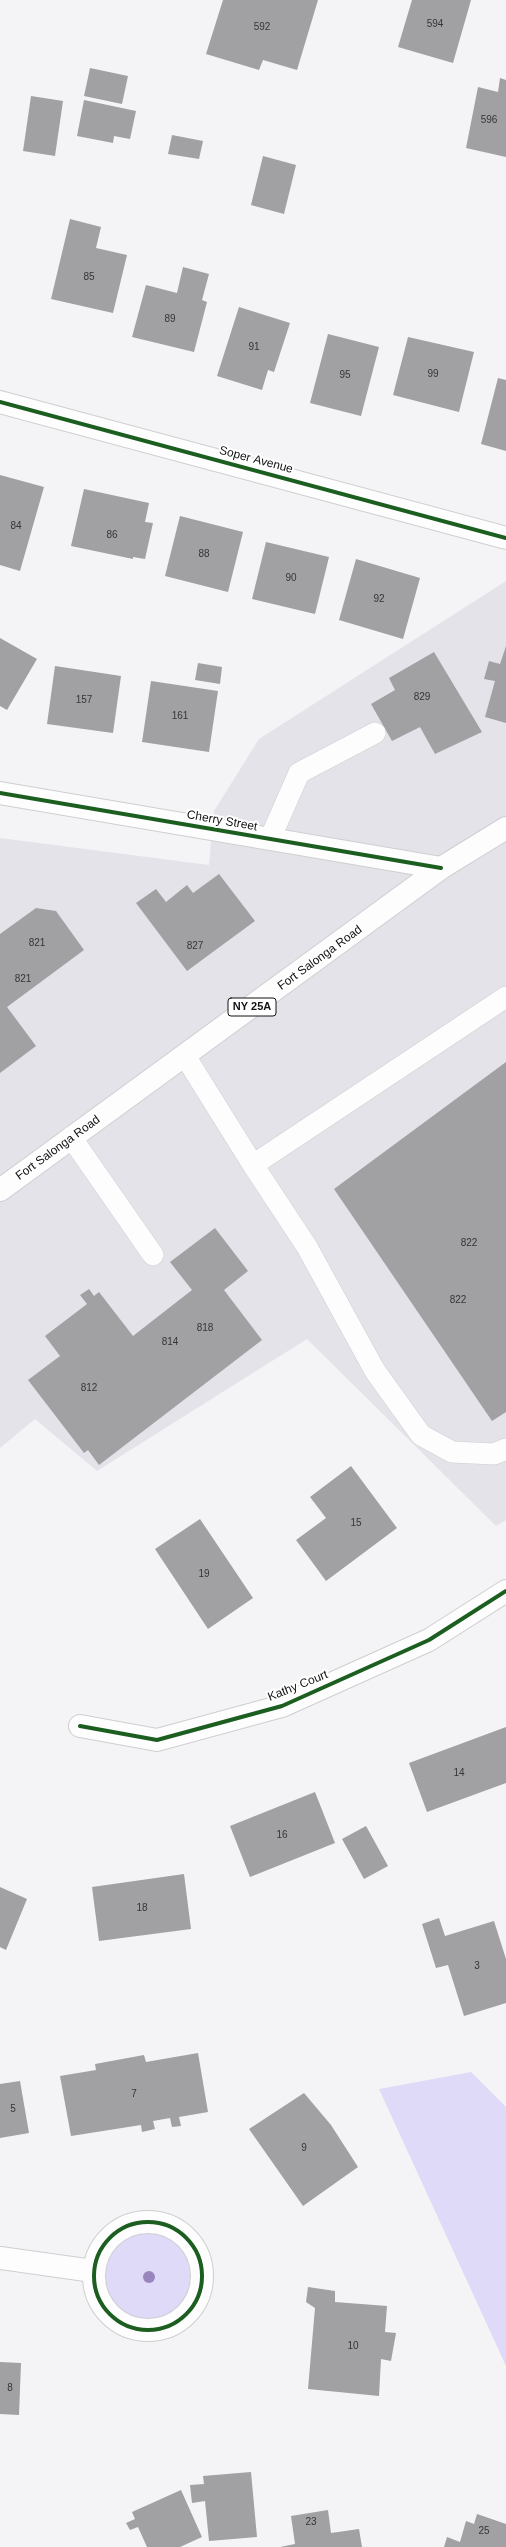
<!DOCTYPE html>
<style>
body{margin:0}
canvas{display:block;background:#f4f3f5}
</style>
<canvas width="506" height="2547"></canvas>
<script>
const c = document.querySelector('canvas').getContext('2d');
c.lineJoin = 'round';
function paint(path, color) { c.fillStyle = color; c.fill(path, 'evenodd'); }
function strokePath(path, color, width, dash) { c.strokeStyle = color; c.lineWidth = width; c.lineCap = dash ? 'butt' : 'round'; c.setLineDash(dash || []); c.stroke(path); }
function drawText(font, color, halo, rows, align = 'center') {
  c.font = font + ' Arial,sans-serif'; c.lineWidth = 4; c.setLineDash([]); c.textBaseline = 'middle'; c.strokeStyle = halo; c.fillStyle = color; for (const [text, x, y, turn = 0] of rows) {
    c.save(); c.translate(x, y); c.rotate((+turn || 0) * Math.PI / 180); c.textAlign = isNaN(turn) ? turn : align; if (halo) c.strokeText(text, 0, 0); c.fillText(text, 0, 0); c.restore();
  }
}
paint(new Path2D(`
 M506 581V1520L496 1526 307 1339 97 1471 35 1419 0 1448V838L209 865 214 811 259 739Z`), '#e4e3ea');
paint(new Path2D(`
 M471 2072 506 2107V2366L379 2089Z
 M104 2275a44 44 0 1 1 88 0a44 44 0 1 1-88 0Z`), '#e0daf9');
paint(new Path2D(`
 M223 0H318L297 70 263 60 259 70 206 54Z
 M412 0H471L453 63 398 47Z
 M90 68 128 76 122 104 84 96Z
 M500 78 506 80V157L466 148 478 87 498 92Z
 M31 96 63 101 55 156 23 151Z
 M84 100 136 111 130 139 114 136 113 143 77 136Z
 M172 135 203 141 199 159 168 154Z
 M263 156 296 165 284 214 251 205Z
 M70 219 101 227 96 248 127 255 113 313 51 299Z
 M183 267 209 274 202 300 207 302 194 352 132 337 146 285 177 293Z
 M239 307 290 323 274 372 268 370 262 390 217 376Z
 M328 334 379 347 361 416 310 403Z
 M408 337 474 352 459 412 393 395Z
 M498 378 506 380V451L481 444Z
 M0 475 44 487 20 571 0 565Z
 M84 489 149 503 145 522 153 523 145 559 133 557V559L71 546Z
 M180 516 243 532 228 592 165 576Z
 M266 542 329 557 315 614 252 599Z
 M356 559 420 578 403 639 339 620Z
 M0 638 37 659 7 710 0 706Z
 M506 646V723L485 717 495 681 484 679 489 661 500 664Z
 M434 652 482 732 435 754 420 727 392 741 371 704 395 690 389 678Z
 M198 663 222 667 220 684 195 680Z
 M55 666 121 676 113 733 47 724Z
 M151 681 218 691 209 752 142 742Z
 M219 874 255 921 187 971 136 903 156 889 166 902 187 885 193 893Z
 M36 908 56 911 84 950 7 1007 36 1046 0 1073V934Z
 M506 1062V1412L492 1421 334 1189Z
 M215 1228 248 1271 224 1290 262 1340 99 1465 88 1450 84 1453 28 1380 60 1356 45 1336 87 1304 80 1295 89 1289 94 1296 99 1292 133 1336 192 1290 170 1262Z
 M351 1466 397 1528 326 1581 296 1540 326 1518 310 1497Z
 M200 1519 253 1598 208 1629 155 1549Z
 M506 1727V1783L427 1812 409 1763Z
 M315 1792 335 1843 250 1877 230 1826Z
 M366 1826 388 1866 364 1879 342 1839Z
 M184 1874 191 1929 99 1941 92 1887Z
 M0 1887 27 1899 6 1950 0 1947Z
 M439 1918 445 1936 494 1921 506 1959V2003L464 2016 448 1965 436 1968 422 1924Z
 M198 2053 208 2112 179 2117 181 2126 172 2127 170 2118 153 2121 155 2129 142 2132 141 2125 71 2136 60 2076 96 2070 95 2064 144 2055 146 2062Z
 M20 2081 29 2133 0 2138V2084Z
 M304 2093 331 2125 358 2167 303 2206 249 2129Z
 M308 2287 335 2291V2302L387 2306 385 2332 396 2333 391 2361 381 2359 379 2396 308 2389 315 2308 306 2302Z
 M0 2362 21 2363 19 2415 0 2414Z
 M251 2472 257 2537 209 2541 205 2501 192 2503 190 2485 204 2484 203 2476Z
 M181 2490 202 2537 180 2547H147L138 2527 130 2530 126 2523 135 2519 132 2512Z
 M328 2510 331 2533 359 2529 362 2547H280L295 2544 291 2516Z
 M477 2514 506 2524V2547H444L447 2537 460 2542 466 2521 474 2524Z`), '#a1a0a2');
const lane = new Path2D(`
 M270 839 299 773 375 733
 M185 1056 253 1165 506 997
 M71 1137 153 1255
 M253 1165 307 1247 375 1371 421 1435 452 1452 494 1454 506 1449`);
const street = new Path2D(`
 M0 402 506 538
 M0 793 441 868
 M80 1726 157 1740 282 1706 429 1640 506 1591
 M94 2276a54 54 0 1 1 108 0a54 54 0 1 1-108 0Z
 M0 2258 93 2271`);
const primary = new Path2D(`
 M0 1190 441 868 506 828`);
strokePath(lane, '#cfced0', 22);
strokePath(street, '#cfced0', 24);
strokePath(primary, '#cfced0', 24);
strokePath(lane, '#fdfdfe', 21);
strokePath(street, '#fdfdfe', 22);
strokePath(primary, '#fdfdfe', 22);
strokePath(new Path2D(`
 M0 402 506 538
 M0 793 441 868
 M80 1726 157 1740 282 1706 429 1640 506 1591
 M94 2276a54 54 0 1 1 108 0a54 54 0 1 1-108 0Z`), '#1b5e20', 4);
c.fillStyle = '#9986bc';
for (const [x, y] of [
 [149,2277]
]) { c.beginPath(); c.arc(x, y, 6, 0, 2 * Math.PI); c.fill(); }
drawText('10px', '#363637', null, [
 ["594",435,24],
 ["592",262,27],
 ["596",489,120],
 ["85",89,277],
 ["89",170,319],
 ["91",254,347],
 ["99",433,374],
 ["95",345,375],
 ["84",16,526],
 ["86",112,535],
 ["88",204,554],
 ["90",291,578],
 ["92",379,599],
 ["829",422,697],
 ["157",84,700],
 ["161",180,716],
 ["821",37,943],
 ["827",195,946],
 ["821",23,979],
 ["822",469,1243],
 ["822",458,1300],
 ["818",205,1328],
 ["814",170,1342],
 ["812",89,1388],
 ["15",356,1523],
 ["19",204,1574],
 ["14",459,1773],
 ["16",282,1835],
 ["18",142,1908],
 ["3",477,1966],
 ["7",134,2094],
 ["5",13,2109],
 ["9",304,2148],
 ["10",353,2346],
 ["8",10,2388],
 ["23",311,2522],
 ["25",484,2531]
]);
for (const [x, y, w] of [
 [252,1007,48]
]) { const box = new Path2D(); box.roundRect(x - w / 2, y - 9, w, 18, 3); c.fillStyle = '#fff'; c.fill(box); strokePath(box, '#121213', 1); }
drawText('bold 11px', '#121213', null, [
 ["NY 25A",252,1007]
]);
drawText('12px', '#121213', '#fff', [
 ["Soper Avenue",256,460,15],
 ["Cherry Street",222,821,10],
 ["Fort Salonga Road",320,958,-36],
 ["Fort Salonga Road",58,1148,-36],
 ["Kathy Court",298,1686,-22]
]);
</script>
